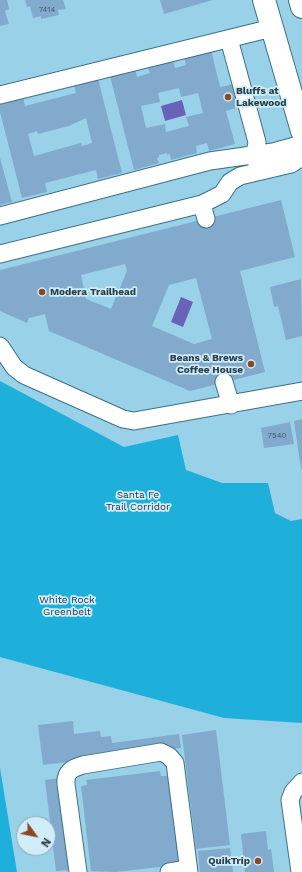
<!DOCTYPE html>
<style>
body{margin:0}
#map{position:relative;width:302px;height:872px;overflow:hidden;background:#98d1e8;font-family:"Work Sans",sans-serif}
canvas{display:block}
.north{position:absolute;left:16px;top:816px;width:40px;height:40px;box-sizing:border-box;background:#d1edf9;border:1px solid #8da8b3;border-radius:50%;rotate:123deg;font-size:11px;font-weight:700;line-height:16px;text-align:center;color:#284049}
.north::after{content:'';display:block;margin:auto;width:14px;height:18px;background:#8d4622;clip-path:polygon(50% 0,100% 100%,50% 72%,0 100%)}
</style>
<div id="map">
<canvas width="302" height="872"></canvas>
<div class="north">N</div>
</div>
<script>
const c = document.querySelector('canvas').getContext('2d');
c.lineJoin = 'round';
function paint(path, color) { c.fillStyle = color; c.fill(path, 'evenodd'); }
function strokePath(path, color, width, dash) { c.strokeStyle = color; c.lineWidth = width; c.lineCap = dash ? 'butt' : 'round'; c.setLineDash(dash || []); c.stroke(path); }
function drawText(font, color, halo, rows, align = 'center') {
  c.font = font + ' "Work Sans",sans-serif'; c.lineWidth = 3.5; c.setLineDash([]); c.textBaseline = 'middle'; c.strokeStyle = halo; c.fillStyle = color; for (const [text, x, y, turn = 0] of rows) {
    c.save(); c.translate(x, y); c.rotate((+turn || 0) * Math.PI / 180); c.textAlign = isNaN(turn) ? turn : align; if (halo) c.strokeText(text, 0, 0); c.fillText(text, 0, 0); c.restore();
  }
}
paint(new Path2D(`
 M0 381 124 447 178 435 186 470 222 483H268L275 513 291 521 302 519V723L224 718 0 657Z
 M0 768 17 872H0Z`), '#1fafdb');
paint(new Path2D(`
 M182 100 186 115 165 121 161 106Z
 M181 297 193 302 183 327 171 322Z`), '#6a62b9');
paint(new Path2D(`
 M0 0H7L9 9 5 11 9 24 0 26Z
 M25 0H63L66 9 58 10 59 15 41 19V16L33 18 30 6 27 7Z
 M160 0H213L164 14Z
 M211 50 220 87 233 84 239 107 226 111 235 144 209 151 207 143 196 146 197 153 171 160 170 154 167 155V153L159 155V157L157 158 159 163 134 170 110 76 135 69 137 77 150 73 148 68 173 61 175 68 186 65 184 57ZM179 88 181 97 198 93 203 113 186 117 189 126 166 132 165 124 146 128 141 106 160 102 158 93Z
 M98 79 122 173 98 179 96 170 45 183 47 192 22 198 0 112V103L23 97 25 106 76 93 74 85ZM86 118 92 143 82 146 81 143 34 156 28 134 37 131 38 134 69 126Z
 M0 158 12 202 0 205Z
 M281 200 295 257 240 271 265 372 190 391 49 331 45 314 29 318 27 323 0 311V270ZM125 264 127 271 111 309 86 299 81 275ZM196 278 212 339 194 344 152 326 169 285Z
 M301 279 302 336 286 340 278 306 274 307 270 287Z
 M302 419V469H301L294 421Z
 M290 422 294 444 264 448 261 428Z
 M73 721 74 734 100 731 101 737 111 736 112 743 179 734 181 748 43 765 38 725Z
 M216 730 230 845 196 849 182 735Z
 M160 771 161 776H168L179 861 176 862V865L116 872 91 871 81 786 87 785 86 780Z
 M59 778 70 870 56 871 45 780Z
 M266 831 268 850 271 849 274 872H245L241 834Z
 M230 848 233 872H200L198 851Z`), '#82aacd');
const minor = new Path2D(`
 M229 39 257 142 255 154 257 164
 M0 95 272 28
 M202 204 206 219
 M0 216 210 161 273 152 295 146 302 148
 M0 254 202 204 222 194 230 182 240 176 291 164 302 157
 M0 346 14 367 24 375 123 419 134 421 302 391
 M224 382 231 405
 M78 872 66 784C65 772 72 768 83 765L161 752 169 756 175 763 189 872
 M169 872 188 869
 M300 872 290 800 293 792 302 782`);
const major = new Path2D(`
 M264 0 302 131
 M300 0 302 7`);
strokePath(minor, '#3a7186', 19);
strokePath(major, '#3a7186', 24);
strokePath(minor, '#fff', 17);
strokePath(major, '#fff', 22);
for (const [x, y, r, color] of [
 [228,97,4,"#8d4622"],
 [42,292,4,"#8d4622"],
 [251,364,4,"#8d4622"],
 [258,861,4,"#8d4622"]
]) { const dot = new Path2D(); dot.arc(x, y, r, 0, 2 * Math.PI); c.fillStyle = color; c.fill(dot); strokePath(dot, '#d1edf9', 1.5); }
drawText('8px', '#3e5a6a', null, [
 ["7414",47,10],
 ["7540",277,436]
]);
drawText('bold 10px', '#284049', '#d1edf9', [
 ["Bluffs at",236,91],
 ["Lakewood",236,103],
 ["Modera Trailhead",50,292],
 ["Beans & Brews",243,358,"right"],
 ["Coffee House",243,370,"right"],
 ["QuikTrip",250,861,"right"]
], 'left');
drawText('10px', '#233a43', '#d1edf9', [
 ["Santa Fe",138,495],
 ["Trail Corridor",138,507],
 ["White Rock",67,600],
 ["Greenbelt",67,612]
]);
</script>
